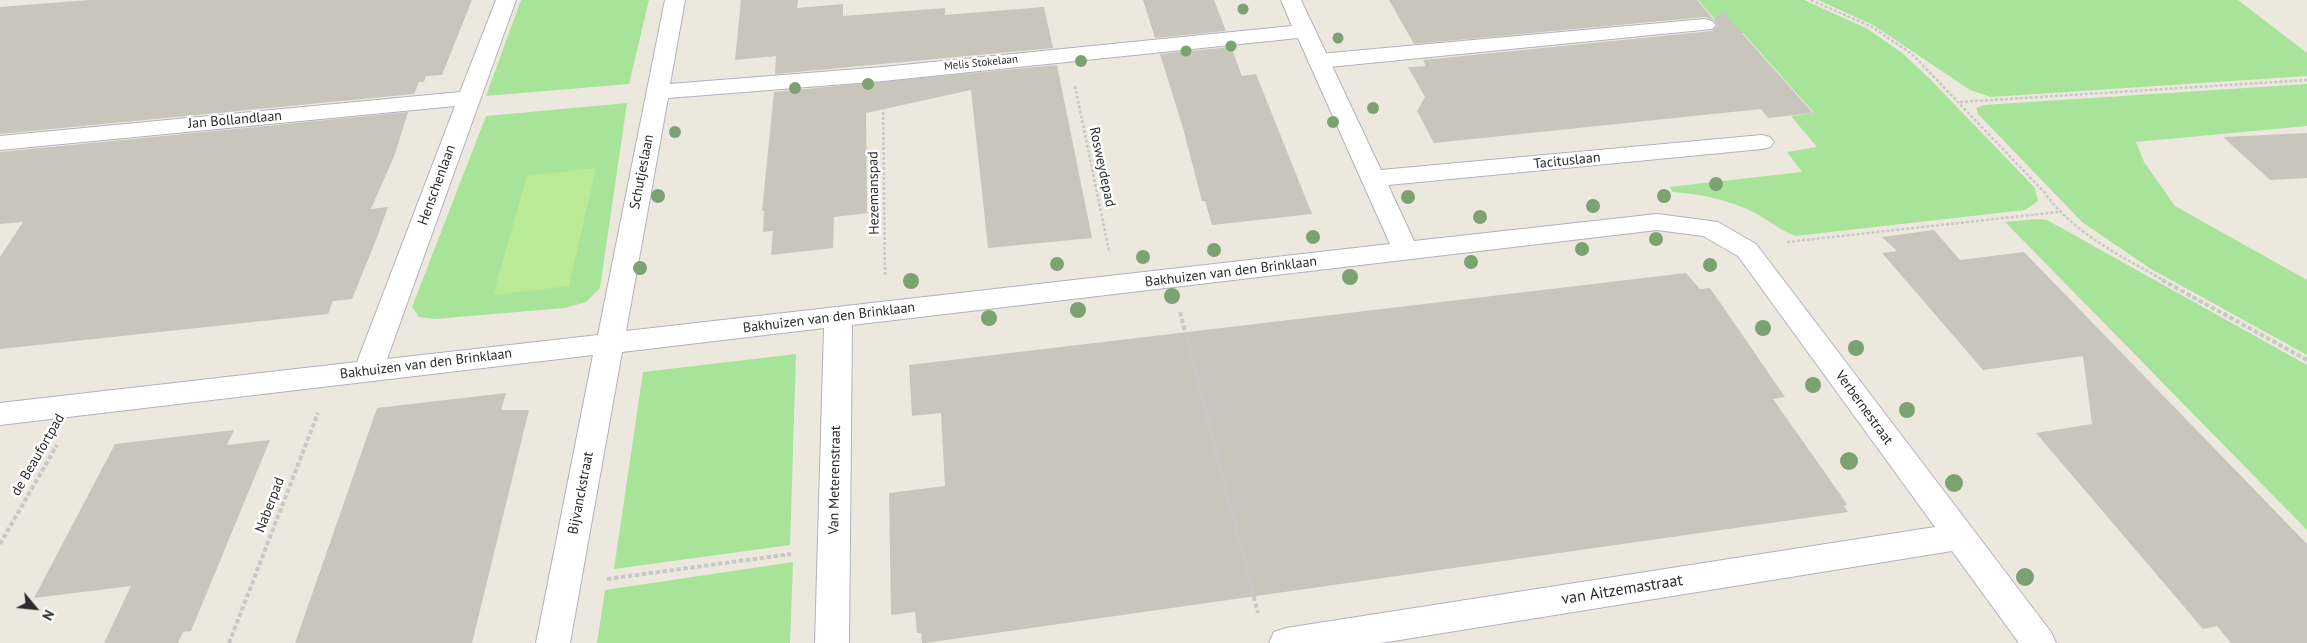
<!DOCTYPE html>
<style>
body{margin:0}
#map{position:relative;width:2307px;height:643px;overflow:hidden;background:#ede8dd;font-family:"PT Sans",sans-serif}
canvas{display:block}
.north{position:absolute;left:10px;top:583px;width:50px;height:50px;-webkit-text-stroke:4px #fff;paint-order:stroke;rotate:118deg;font-size:14px;font-weight:700;line-height:20px;text-align:center;color:#2b2b2b}
.north::after{content:'';display:block;margin:auto;width:18px;height:22px;background:#2b2b2b;clip-path:polygon(50% 0,100% 100%,50% 72%,0 100%)}
</style>
<div id="map">
<canvas width="2307" height="643"></canvas>
<div class="north">N</div>
</div>
<script>
const c = document.querySelector('canvas').getContext('2d');
c.lineJoin = 'round';
function paint(path, color) { c.fillStyle = color; c.fill(path, 'evenodd'); }
function strokePath(path, color, width, dash) { c.strokeStyle = color; c.lineWidth = width; c.lineCap = dash ? 'butt' : 'round'; c.setLineDash(dash || []); c.stroke(path); }
function drawText(font, color, halo, rows, align = 'center') {
  c.font = font + ' "PT Sans",sans-serif'; c.lineWidth = 5; c.setLineDash([]); c.textBaseline = 'middle'; c.strokeStyle = halo; c.fillStyle = color; for (const [text, x, y, turn = 0] of rows) {
    c.save(); c.translate(x, y); c.rotate((+turn || 0) * Math.PI / 180); c.textAlign = isNaN(turn) ? turn : align; if (halo) c.strokeText(text, 0, 0); c.fillText(text, 0, 0); c.restore();
  }
}
paint(new Path2D(`
 M521 0H649L629 84 486 96Z
 M1698 0H1804L1866 28 1901 52 1931 80 2035 188 2038 201 2025 210 1796 236C1781 231 1770 221 1755 213 1729 200 1702 194 1673 192L1669 187 1802 172 1787 152 1817 147 1791 116 1814 113 1743 33 1729 35Z
 M1818 0H2238L2307 53V76L1991 97 1970 90 1873 25Z
 M2307 84V126L2136 142 2144 162 2175 206 2307 280V355L2151 269 2082 222 1978 114 1976 108 1984 105Z
 M627 103 600 288 586 302 565 308 435 319 419 317 412 307 486 116Z
 M2037 219 2047 220 2307 365V530L2005 222Z
 M796 354 790 545 614 569 643 372Z
 M793 562 790 643H597L605 590Z`), '#a8e39a');
paint(new Path2D(`
 M596 168 569 286 493 295 527 176Z`), '#baea96');
paint(new Path2D(`
 M89 0H472L442 75 426 76 424 82H419L414 94 0 134V7Z
 M741 0H798L797 8 843 4V16L945 8V15L1044 7 1053 48 775 74 776 56 735 60Z
 M1143 0H1214L1226 31 1155 38Z
 M1389 0H1697L1714 20 1723 12 1813 113 1768 118 1761 109 1434 143 1417 111 1425 97 1408 67 1426 66 1423 60 1712 31 1718 25 1713 20 1705 17 1414 44Z
 M1231 47 1242 76 1256 74 1312 214 1212 225 1205 201H1202L1183 128 1160 54Z
 M1057 65 1092 238 988 248 971 90 866 113 867 213 834 217 833 248 771 255 773 231 763 232 764 211H762L774 92Z
 M408 112 395 154 371 209 388 207 376 240 352 299 333 301 328 314 0 349V257L23 222 0 224V152Z
 M2307 133V178L2270 180 2223 137Z
 M1934 230 1960 260 2024 252 2307 544V643H2231L2217 626 2203 629 2036 433 2092 424 2083 356 1983 370 1882 253 1897 251 1882 237Z
 M1686 273 1700 289 1710 288 1785 397 1773 399 1840 494 1847 505 1844 506 1848 512 925 643H922L921 633H917L915 612 891 615 889 493 945 486 941 413 912 416 909 365Z
 M506 393 501 410H529L472 643H295L377 408Z
 M234 430 227 445 270 440 191 631 183 632 178 643H104L131 586 34 598 115 444Z`), '#c8c5bd');
const service = new Path2D(`
 M1705 19 1712 21 1716 25 1712 29 1319 68 1311 66 1308 61 1311 56 1319 54Z`);
const minor = new Path2D(`
 M496 0H516L387 359 598 335 665 0H685L670 84 883 67 1292 26 1281 0H1301L1381 170 1762 135 1770 137 1774 142 1770 147 1762 149 1388 185 1414 241 1657 214 1718 222 1756 244 2051 632 2056 643H2019L1952 551 1381 643H1269L1274 632 1286 628 1935 527 1738 256 1703 236 1657 230 852 325 849 643H815L824 328 622 352 570 643H536L593 355 0 425V403L357 362 455 106 0 150V136L460 92ZM1298 38 1390 244 626 331 668 98 883 81Z`);
strokePath(service, '#b1b1bf', 2);
strokePath(minor, '#b1b1bf', 2);
strokePath(new Path2D(`
 M1811 0 1872 27 1912 54 2044 192C2074 234 2121 256 2165 281
 M1075 86 1109 251
 M1960 102 2307 80
 M883 107 885 276
 M1787 242 2058 212`), '#c8c8c8', 2.5, [3, 2]);
strokePath(new Path2D(`
 M2162 280 2307 360
 M1180 312 1258 613
 M0 544 57 445
 M607 579 791 554
 M229 643 318 413`), '#c8c8c8', 4, [4.5, 2.5]);
paint(service, '#fff');
paint(minor, '#fff');
c.fillStyle = '#7ca272';
for (const [x, y, r] of [
 [1243,9,5.5],
 [1338,38,5.5],
 [1231,46,5.5],
 [1186,51,5.5],
 [1081,61,6],
 [868,84,6],
 [795,88,6],
 [1373,108,6],
 [1333,122,6],
 [675,132,6],
 [1716,184,7],
 [658,196,7],
 [1664,196,7],
 [1408,197,7],
 [1593,206,7],
 [1480,217,7],
 [1313,237,7],
 [1656,239,7],
 [1582,249,7],
 [1214,250,7],
 [1143,257,7],
 [1471,262,7],
 [1057,264,7],
 [1710,265,7],
 [640,268,7],
 [1350,277,8],
 [911,281,8],
 [1172,296,8],
 [1078,310,8],
 [989,318,8],
 [1763,328,8],
 [1856,348,8],
 [1813,385,8],
 [1907,410,8],
 [1849,461,9],
 [1954,483,9],
 [2025,577,9]
]) { c.beginPath(); c.arc(x, y, r, 0, 2 * Math.PI); c.fill(); }
drawText('11px', '#2b2b2b', '#fff', [
 ["Melis Stokelaan",981,63,-6]
]);
drawText('14px', '#2b2b2b', '#fff', [
 ["Jan Bollandlaan",235,120,-5],
 ["Tacituslaan",1567,161,-6],
 ["Rosweydepad",1102,167,78],
 ["Schutjeslaan",642,172,-79],
 ["Henschenlaan",437,185,-70],
 ["Hezemanspad",874,193,-91],
 ["Bakhuizen van den Brinklaan",1231,272,-7],
 ["Bakhuizen van den Brinklaan",829,318,-7],
 ["Bakhuizen van den Brinklaan",426,364,-7],
 ["Verbernestraat",1864,408,54],
 ["de Beaufortpad",38,455,-60],
 ["Van Meterenstraat",835,480,-89],
 ["Bijvanckstraat",581,493,-79],
 ["Naberpad",270,505,-69]
]);
drawText('16px', '#2b2b2b', '#fff', [
 ["van Aitzemastraat",1622,590,-9]
]);
</script>
